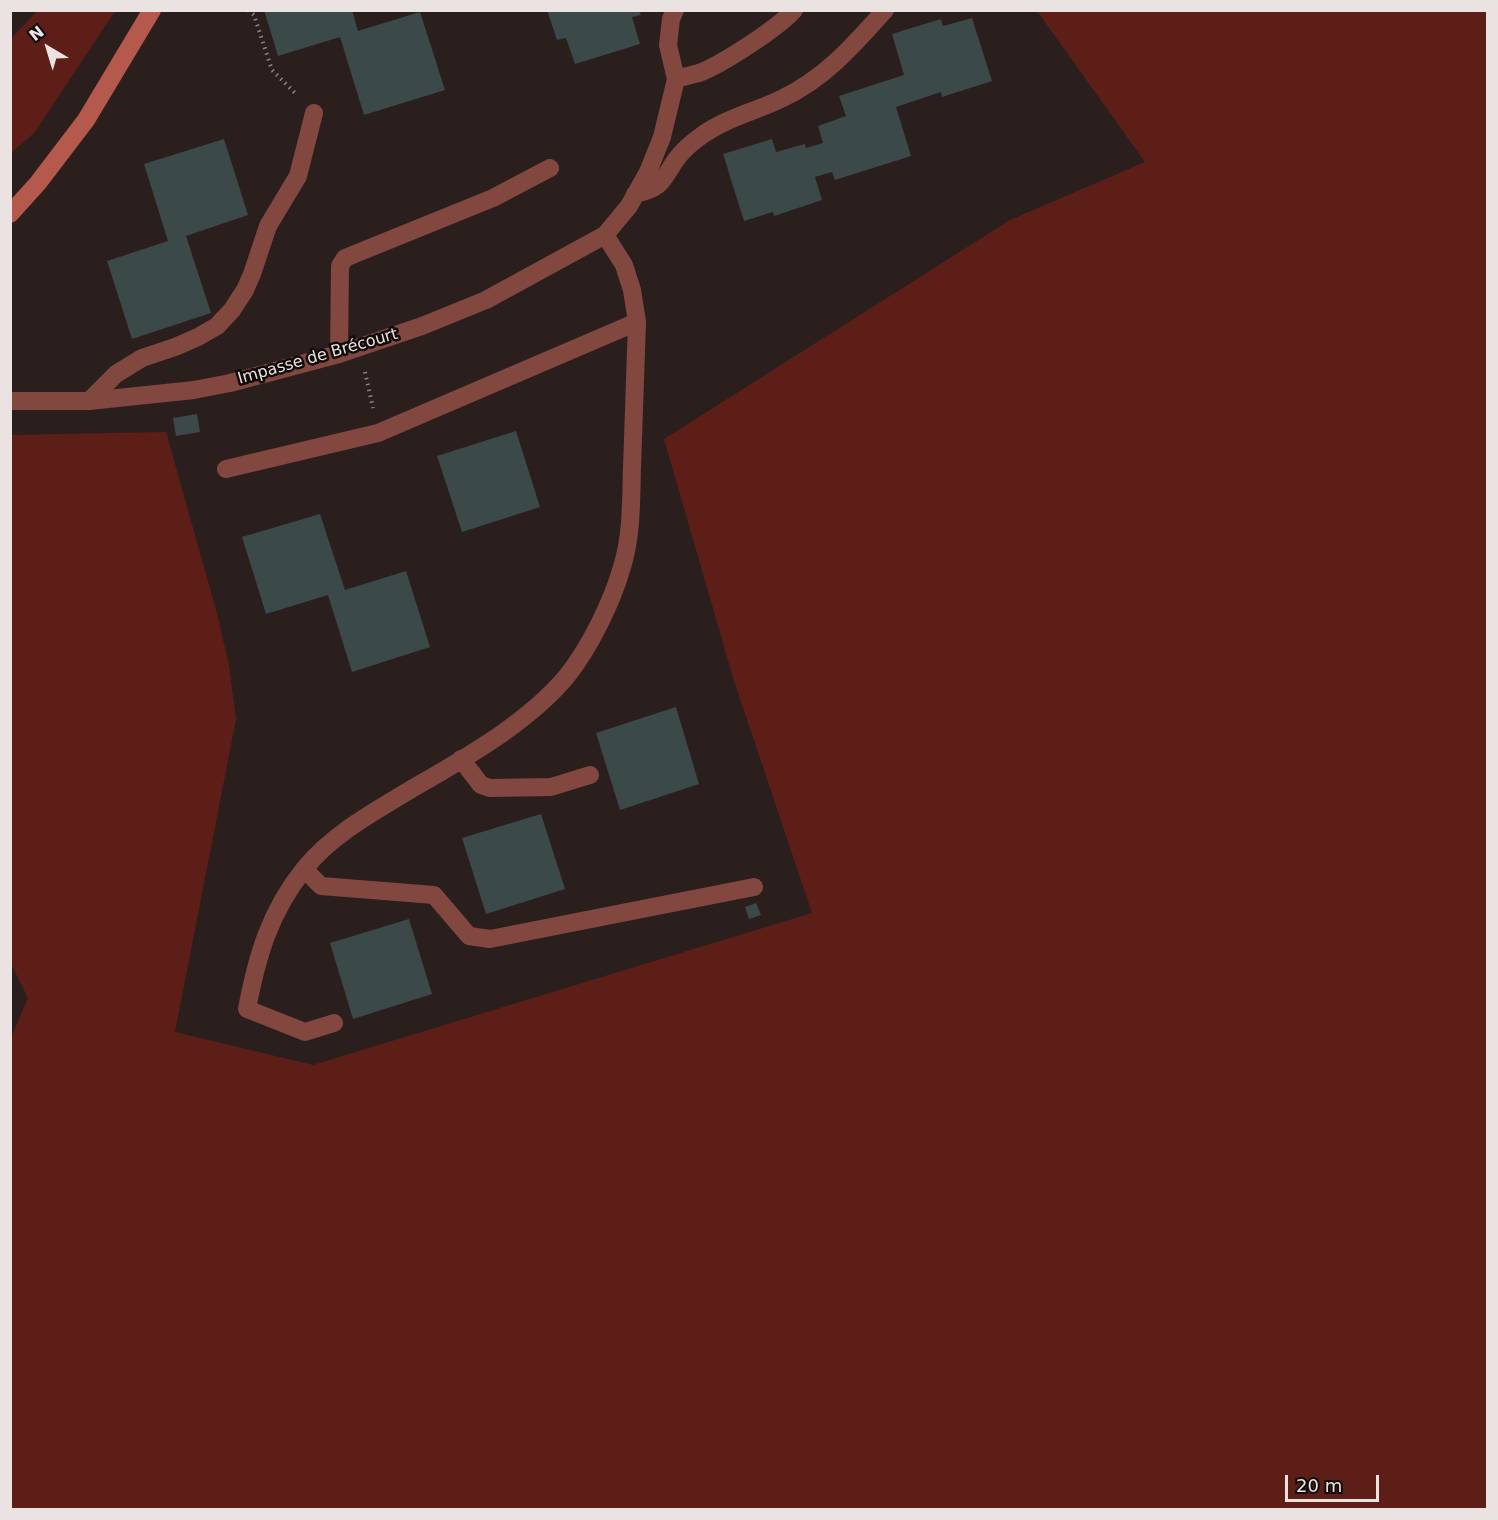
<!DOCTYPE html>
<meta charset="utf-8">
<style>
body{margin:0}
#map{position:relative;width:1498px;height:1520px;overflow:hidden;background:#2b1f1e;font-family:"DejaVu Sans",sans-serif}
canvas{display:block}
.frame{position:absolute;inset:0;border:12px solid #ebe3e1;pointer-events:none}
.north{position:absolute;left:18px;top:18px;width:60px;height:60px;-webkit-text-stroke:4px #100b0a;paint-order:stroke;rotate:322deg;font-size:16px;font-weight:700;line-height:24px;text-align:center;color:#ebe3e1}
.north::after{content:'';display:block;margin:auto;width:21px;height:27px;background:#ebe3e1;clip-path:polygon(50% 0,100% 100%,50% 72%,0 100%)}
.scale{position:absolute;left:1285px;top:1475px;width:94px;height:27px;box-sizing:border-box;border:3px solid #ebe3e1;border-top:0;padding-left:8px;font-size:18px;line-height:21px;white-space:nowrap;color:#ebe3e1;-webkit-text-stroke:4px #100b0a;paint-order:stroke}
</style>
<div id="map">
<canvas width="1498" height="1520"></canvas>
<div class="frame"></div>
<div class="north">N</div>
<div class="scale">20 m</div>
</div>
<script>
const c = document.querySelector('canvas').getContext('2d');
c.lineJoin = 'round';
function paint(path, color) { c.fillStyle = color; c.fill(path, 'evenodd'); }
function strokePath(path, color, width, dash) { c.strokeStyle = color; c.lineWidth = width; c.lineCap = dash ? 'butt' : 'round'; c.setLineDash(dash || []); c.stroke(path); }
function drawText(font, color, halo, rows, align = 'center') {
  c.font = font + ' "DejaVu Sans",sans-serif'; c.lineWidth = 5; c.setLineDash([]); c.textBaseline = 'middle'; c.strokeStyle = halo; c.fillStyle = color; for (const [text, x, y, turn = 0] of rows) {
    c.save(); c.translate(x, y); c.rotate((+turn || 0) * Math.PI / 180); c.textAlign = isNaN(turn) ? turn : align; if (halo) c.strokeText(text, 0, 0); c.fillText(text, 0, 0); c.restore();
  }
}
paint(new Path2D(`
 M37 11H115L35 132 11 153V39Z
 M1037 11H1487V1509H11L10 1040 28 998 10 962 11 435 166 432 218 617 229 666 236 719 175 1032 313 1065 812 913 734 681 664 439 1010 220 1145 162Z`), '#5d1e18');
paint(new Path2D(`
 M264 10H352L358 31 420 12 445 90 364 115 340 37 278 56Z
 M547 10H639L641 15 632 17 640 44 575 64 566 38 557 40Z
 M972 18 992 81 942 97 941 92 896 107 911 156 835 180 832 172 815 177 822 200 774 216 773 212 744 221 723 154 772 139 776 152 805 144 806 148 823 143 818 126 846 116 839 96 904 75 892 34 941 19 943 26Z
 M224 139 248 215 186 236 211 313 132 339 107 261 168 241 144 164Z
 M197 414 200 432 176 436 173 418Z
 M516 431 540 507 462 532 437 456Z
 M320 514 345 590 406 571 430 647 352 672 328 595 266 614 242 537Z
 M676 707 699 784 620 810 596 733Z
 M541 814 565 889 486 914 462 838Z
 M756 903 761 915 749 919 745 907Z
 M409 919 432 994 353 1019 330 943Z`), '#3b4949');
strokePath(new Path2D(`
 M248 10 254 15 272 70 297 95
 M365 372 373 408`), '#8d8382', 4, [1.5, 4.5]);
strokePath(new Path2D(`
 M676 79C683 77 691 75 699 73 721 65 778 28 794 10
 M635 194C662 188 661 182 675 161 682 151 691 143 701 136 726 118 754 112 781 99 824 79 853 46 885 10
 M339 354 340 266 345 258 493 198 550 168
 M89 401 116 374 142 358 175 347 198 337 217 326 232 310 245 290 252 274 268 226 298 176 314 113
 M226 469 378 433 637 322
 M461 759 481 785 490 788 551 787 590 775
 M304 869 321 886 434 895 469 936 490 939 754 887
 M334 1023 305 1032 247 1009C257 956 270 911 305 868 333 834 372 813 410 790 463 759 527 724 567 676 590 647 612 602 622 567 632 535 631 500 632 467 634 419 635 371 637 322L632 290 624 265 605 235 629 206 648 172 662 137 676 79 668 45 671 19 675 10`), '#82473f', 18);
strokePath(new Path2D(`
 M10 401H89L194 390 230 383 339 354 422 326 486 300 605 235`), '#82473f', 18);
strokePath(new Path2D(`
 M10 214 38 183 86 120 152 10`), '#b6594d', 18);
drawText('16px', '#ebe3e1', '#100b0a', [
 ["Impasse de Brécourt",318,357,-16]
]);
</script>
